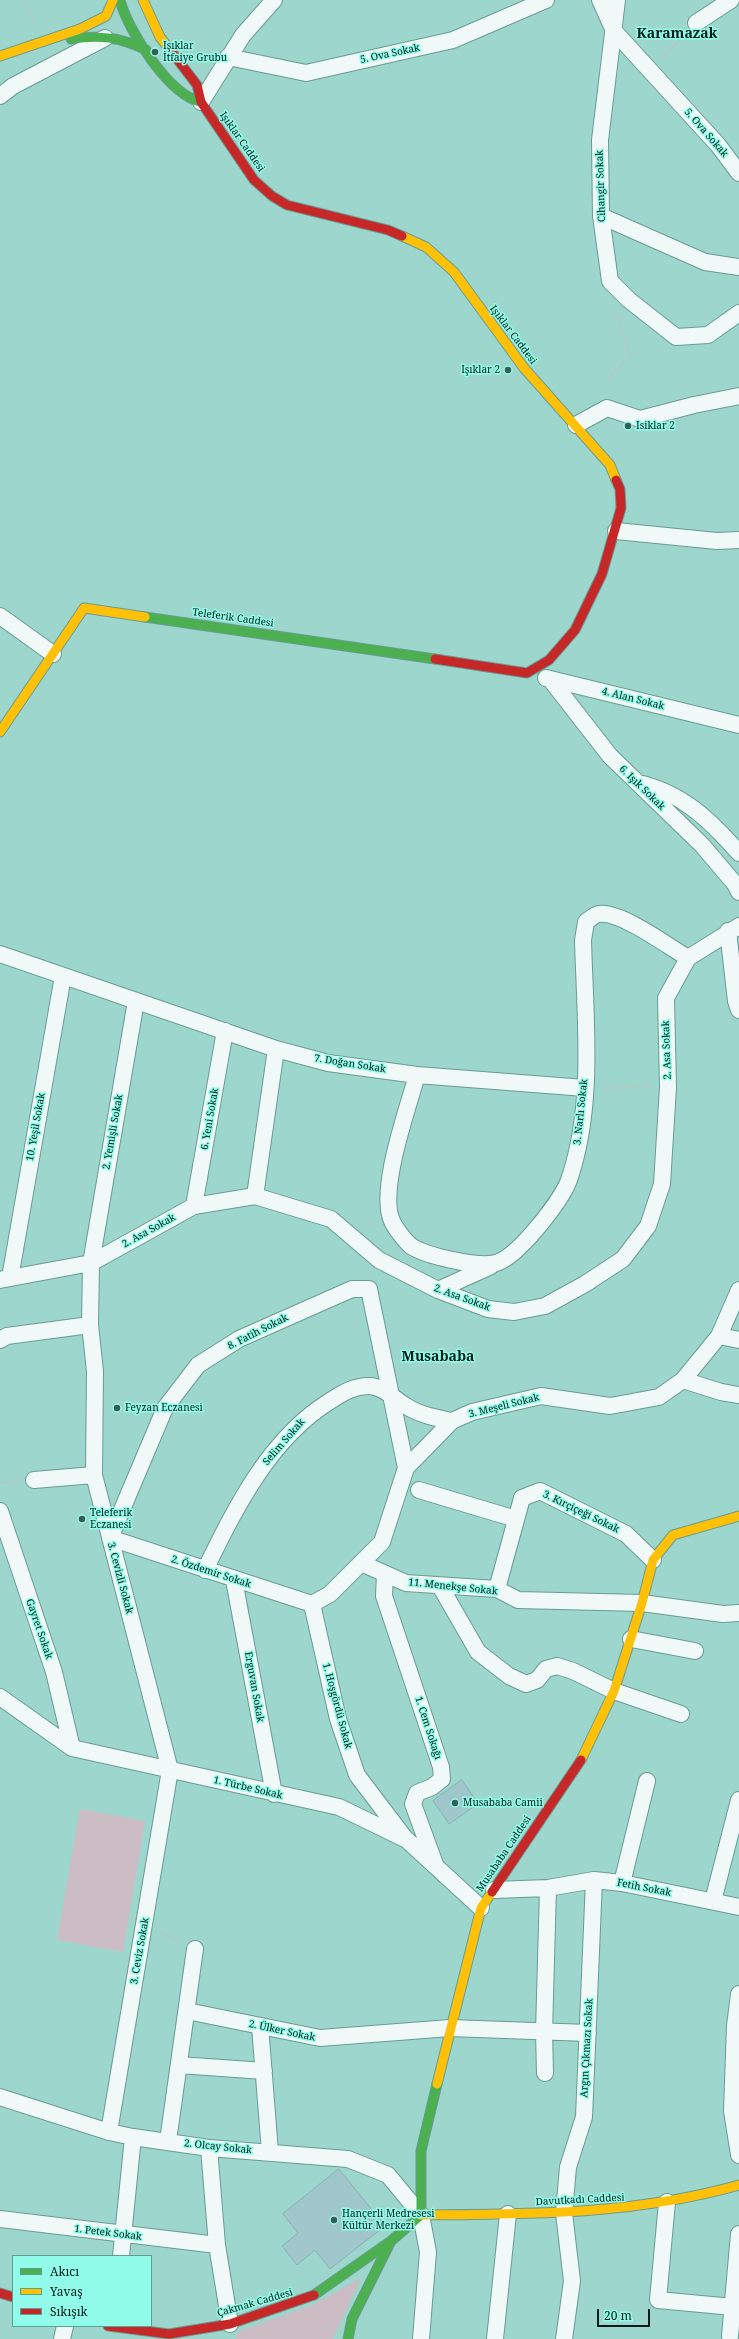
<!DOCTYPE html>
<meta charset="utf-8">
<style>
body{margin:0}
#map{position:relative;width:739px;height:2339px;overflow:hidden;background:#9cd6cc;font-family:"Noto Serif",serif}
canvas{display:block}
.legend{position:absolute;left:12px;top:2255px;width:140px;height:72px;box-sizing:border-box;background:#90fce9;border:1px solid #58a295;margin:0;padding:5px 7px;list-style:none;font-size:12px;color:#041b17}
.legend li{display:flex;align-items:center;gap:8px;height:20px}
.legend b{width:20px;border:1px solid #58a295}
.scale{position:absolute;left:597px;top:2309px;width:53px;height:18px;box-sizing:border-box;border:2px solid #041b17;border-top:0;padding-left:5px;font-size:12px;line-height:14px;white-space:nowrap;color:#041b17;-webkit-text-stroke:3px #90fce9;paint-order:stroke}
</style>
<div id="map">
<canvas width="739" height="2339"></canvas>
<ul class="legend">
<li><b style="height:5px;background:#4caf50"></b>Akıcı</li>
<li><b style="height:5px;background:#ffc107"></b>Yavaş</li>
<li><b style="height:5px;background:#c62828"></b>Sıkışık</li>
</ul>
<div class="scale">20 m</div>
</div>
<script>
const c = document.querySelector('canvas').getContext('2d');
c.lineJoin = 'round';
function paint(path, color) { c.fillStyle = color; c.fill(path, 'evenodd'); }
function strokePath(path, color, width, dash) { c.strokeStyle = color; c.lineWidth = width; c.lineCap = dash ? 'butt' : 'round'; c.setLineDash(dash || []); c.stroke(path); }
function drawText(font, color, halo, rows, align = 'center') {
  c.font = font + ' "Noto Serif",serif'; c.lineWidth = 3; c.setLineDash([]); c.textBaseline = 'middle'; c.strokeStyle = halo; c.fillStyle = color; for (const [text, x, y, turn = 0] of rows) {
    c.save(); c.translate(x, y); c.rotate((+turn || 0) * Math.PI / 180); c.textAlign = isNaN(turn) ? turn : align; if (halo) c.strokeText(text, 0, 0); c.fillText(text, 0, 0); c.restore();
  }
}
paint(new Path2D(`
 M80 1809 145 1821 123 1952 57 1940Z
 M361 2278 333 2339H236L237 2332 312 2305Z`), '#ccbdc4');
const building = new Path2D(`
 M462 1780 478 1804 449 1824 433 1801Z
 M339 2169 385 2226 330 2269 315 2250 297 2265 282 2246 298 2233 283 2214Z`);
paint(building, '#9fc7cb');
strokePath(building, '#89b1b5', 1);
const street = new Path2D(`
 M600 0 614 31 718 145 739 173
 M617 0 600 140 601 216 610 281 629 300 676 337 708 335 739 313
 M696 23 731 0
 M228 57 306 73 453 40 546 0
 M0 96 13 86 105 38
 M201 102 243 35 274 0
 M601 216 705 262 739 267
 M576 425 607 408 640 419 694 405 739 396
 M616 531 717 541 739 540
 M0 616 53 654
 M546 678 739 725
 M550 679 610 756 702 845 735 884 739 892
 M638 783C681 792 710 820 739 853
 M728 931 736 1001 739 1010
 M0 954 276 1049 328 1063 417 1075 585 1088
 M417 1075C408 1108 378 1190 392 1221 395 1228 405 1241 411 1246 426 1256 479 1268 496 1263 518 1257 561 1201 569 1180 595 1104 585 1019 583 940L586 922C590 919 595 914 599 914 621 911 669 947 688 958
 M255 1196 276 1049
 M194 1206 225 1031
 M10 1278 63 976
 M0 1280 91 1263 194 1206 255 1196 331 1219 379 1260 438 1290 488 1309 514 1312 545 1306 585 1284 623 1259 648 1226 662 1184 668 1087 666 998 688 958 739 926
 M438 1290 491 1266
 M719 1336 739 1340
 M0 1340 7 1336 90 1325
 M683 1380 721 1392 739 1395
 M34 1480 94 1475
 M419 1490 516 1519
 M0 1511 54 1672 72 1748
 M361 1563 406 1583 497 1589 518 1600 642 1603 723 1614 739 1613
 M205 1570C236 1507 269 1439 330 1401 343 1393 353 1386 369 1386 383 1386 395 1400 406 1406 420 1415 436 1418 452 1421
 M385 1574 384 1596 441 1767 442 1779 432 1787 417 1793 413 1804 435 1864
 M234 1580 274 1794
 M440 1586 478 1652 509 1676 526 1684 537 1680 546 1669 557 1666 573 1671 614 1691 681 1714
 M497 1589 522 1498 540 1491 626 1534 653 1560
 M312 1604 110 1538 165 1408 198 1365 239 1339 352 1289H369L406 1468
 M312 1604 330 1594 382 1542 406 1468 452 1421 472 1412 541 1396 610 1406 659 1397 683 1380 719 1336 739 1290
 M312 1604 338 1719 357 1775 404 1837
 M631 1639 695 1651
 M0 1697 72 1748 339 1807 407 1840 481 1908
 M622 1883 647 1781
 M494 1890 548 1888 594 1880 622 1883 739 1907
 M713 1901 739 1800
 M739 1994 735 2026 732 2111 739 2155
 M187 2011 320 2038 450 2028 588 2033
 M260 2026 270 2152
 M179 2065 264 2071
 M545 2073 544 2032 548 1888
 M0 2097 109 2132 133 2137 209 2148 348 2159 388 2175 421 2215 428 2252 421 2339
 M109 2132 170 1770 94 1475 95 1371 90 1325 91 1263 136 1001
 M168 2141 195 1949
 M209 2148 217 2245 230 2324
 M667 2202 658 2300 733 2307
 M0 2219 217 2245
 M121 2256 133 2137
 M730 2336 739 2234
 M62 2339 65 2326
 M495 2339 508 2214
 M564 2339 572 2281 564 2213 568 2167 584 2117 594 1880`);
const fast = new Path2D(`
 M120 0C128 31 169 95 201 102
 M71 39C99 35 121 37 146 50
 M145 617 435 659
 M314 2295 391 2241 421 2215V2151L437 2084
 M348 2339 352 2319 390 2243`);
const slow = new Path2D(`
 M143 0 160 37 174 55
 M0 56 80 29 106 16 113 0
 M402 236 426 247 454 272 524 368 610 465 616 480
 M0 732 84 608 145 617
 M581 1760 614 1691 642 1603 653 1560 673 1535 739 1516
 M437 2084 481 1908 492 1892
 M421 2215C531 2214 632 2215 739 2185`);
const jam = new Path2D(`
 M174 55 197 85 201 102 254 180 272 196 287 205 388 230 402 236
 M435 659 527 673 549 660 575 630 602 574 621 508 620 489 616 480
 M492 1892 581 1760
 M0 2293 13 2297
 M108 2326 169 2334 230 2324 314 2295`);
strokePath(street, '#699c94', 18);
strokePath(fast, '#699c94', 11);
strokePath(slow, '#699c94', 11);
strokePath(jam, '#699c94', 11);
strokePath(new Path2D(`
 M23 0 27 3 35 24
 M662 59 684 35
 M607 378 630 357 616 311
 M602 1088 651 1087
 M0 1483 19 1481
 M160 1932 180 1942`), '#b6c8c4', 2.5, [3, 2]);
strokePath(street, '#f0f9f7', 16);
strokePath(fast, '#4caf50', 9);
strokePath(slow, '#ffc107', 9);
strokePath(jam, '#c62828', 9);
for (const [x, y, r, color] of [
 [155,52,4,"#395c56"],
 [508,370,4,"#395c56"],
 [628,426,4,"#395c56"],
 [117,1408,4,"#395c56"],
 [82,1519,4,"#395c56"],
 [455,1803,4,"#395c56"],
 [334,2220,4,"#395c56"]
]) { const dot = new Path2D(); dot.arc(x, y, r, 0, 2 * Math.PI); c.fillStyle = color; c.fill(dot); strokePath(dot, '#90fce9', 1.5); }
drawText('10px', '#041b17', '#90fce9', [
 ["Işıklar",163,46],
 ["İtfaiye Grubu",163,58],
 ["Işıklar 2",500,370,"right"],
 ["Isiklar 2",636,426],
 ["Feyzan Eczanesi",125,1408],
 ["Teleferik",90,1513],
 ["Eczanesi",90,1525],
 ["Musababa Camii",463,1803],
 ["Hançerli Medresesi",342,2214],
 ["Kültür Merkezi",342,2226]
], 'left');
drawText('10px', '#041b17', '#90fce9', [
 ["5. Ova Sokak",390,54,-12],
 ["5. Ova Sokak",706,133,49],
 ["Işıklar Caddesi",242,142,55],
 ["Cihangir Sokak",601,186,-92],
 ["Işıklar Caddesi",513,335,53],
 ["Teleferik Caddesi",233,618,8],
 ["4. Alan Sokak",633,699,14],
 ["6. Işık Sokak",642,788,44],
 ["2. Asa Sokak",667,1050,-92],
 ["7. Doğan Sokak",350,1064,9],
 ["3. Narlı Sokak",581,1112,-84],
 ["6. Yeni Sokak",210,1119,-80],
 ["10. Yeşil Sokak",36,1127,-80],
 ["2. Yemişli Sokak",113,1132,-80],
 ["2. Asa Sokak",149,1231,-29],
 ["2. Asa Sokak",462,1298,20],
 ["8. Fatih Sokak",258,1332,-27],
 ["3. Meşeli Sokak",504,1406,-14],
 ["Selim Sokak",284,1442,-49],
 ["3. Kırçiçeği Sokak",581,1512,26],
 ["2. Özdemir Sokak",211,1572,18],
 ["3. Cevizli Sokak",120,1578,75],
 ["11. Menekşe Sokak",453,1587,6],
 ["Gayret Sokak",39,1629,71],
 ["Erguvan Sokak",254,1687,80],
 ["1. Hoşgördü Sokak",337,1706,75],
 ["1. Cem Sokağı",428,1728,72],
 ["1. Türbe Sokak",248,1788,13],
 ["Musababa Caddesi",504,1854,-56],
 ["Fetih Sokak",644,1888,11],
 ["3. Ceviz Sokak",140,1951,-80],
 ["2. Ülker Sokak",282,2031,12],
 ["Argın Çıkmazı Sokak",587,2048,-87],
 ["2. Olcay Sokak",218,2147,6],
 ["Davutkadı Caddesi",580,2200,-3],
 ["1. Petek Sokak",108,2233,7],
 ["Çakmak Caddesi",255,2303,-16]
]);
drawText('bold 14px', '#041b17', '#90fce9', [
 ["Karamazak",677,34],
 ["Musababa",438,1357]
]);
</script>
